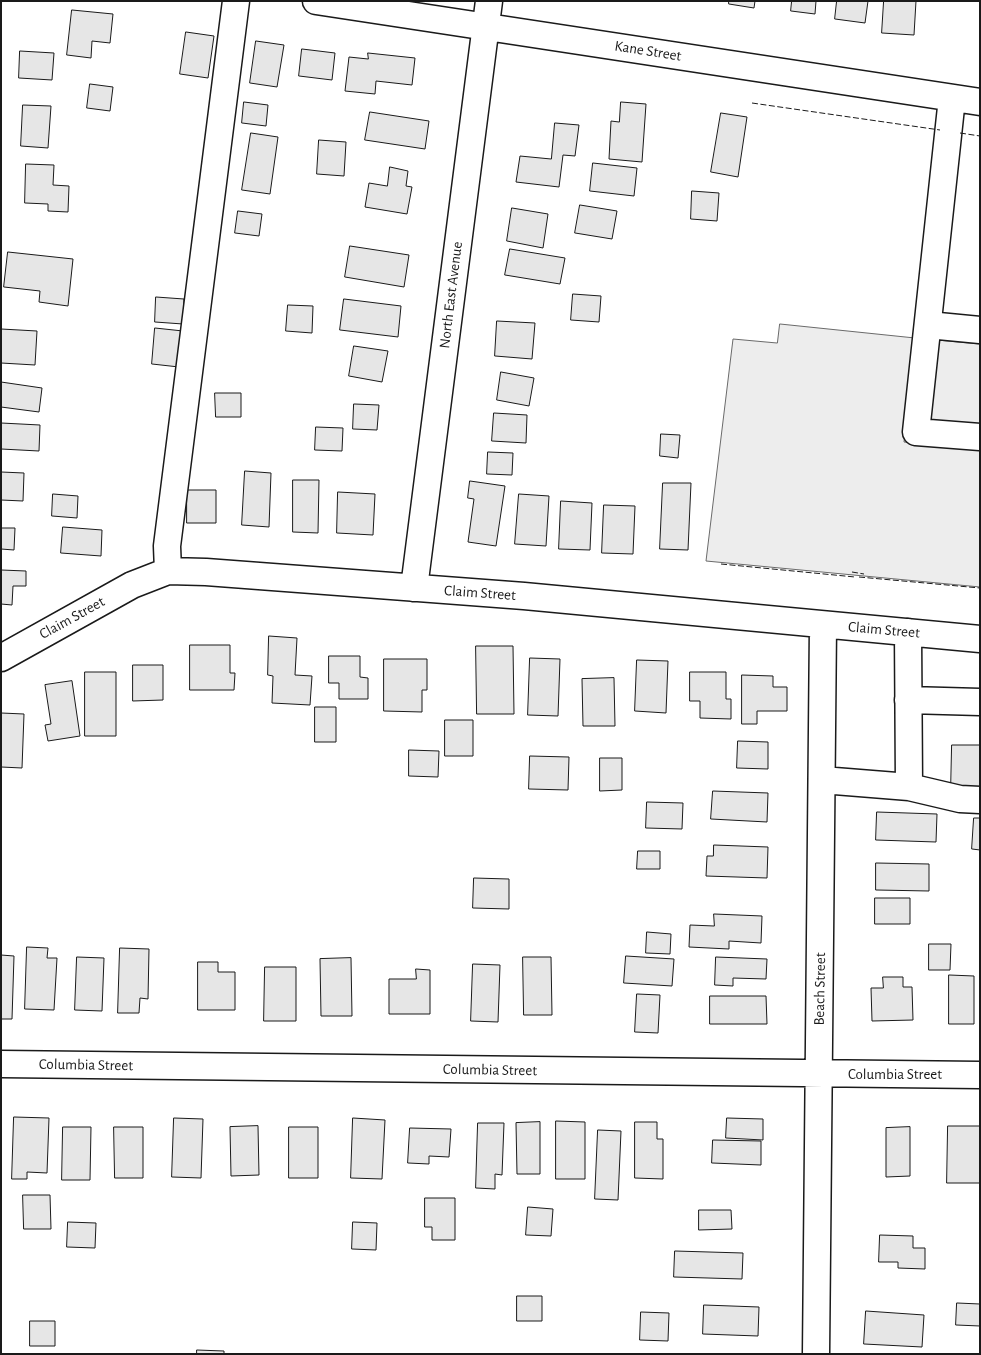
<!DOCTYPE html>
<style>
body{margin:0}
#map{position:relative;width:981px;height:1355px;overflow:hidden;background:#fff;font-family:"Alegreya Sans",sans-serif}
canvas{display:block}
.frame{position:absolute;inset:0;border:2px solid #1a1a1a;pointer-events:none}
</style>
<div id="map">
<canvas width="981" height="1355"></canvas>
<div class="frame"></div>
</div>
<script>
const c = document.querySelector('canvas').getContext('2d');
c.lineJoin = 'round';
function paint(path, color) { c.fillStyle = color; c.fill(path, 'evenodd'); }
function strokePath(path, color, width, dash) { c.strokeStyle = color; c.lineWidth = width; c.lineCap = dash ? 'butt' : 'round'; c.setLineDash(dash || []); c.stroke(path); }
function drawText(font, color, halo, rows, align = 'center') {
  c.font = font + ' "Alegreya Sans",sans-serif'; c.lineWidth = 4; c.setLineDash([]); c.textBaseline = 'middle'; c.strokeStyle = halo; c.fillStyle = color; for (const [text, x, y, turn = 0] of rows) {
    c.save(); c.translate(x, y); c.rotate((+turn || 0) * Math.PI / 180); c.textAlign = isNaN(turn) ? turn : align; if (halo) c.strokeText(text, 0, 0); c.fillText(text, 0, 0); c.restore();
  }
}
const built = new Path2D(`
 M780 324 915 338 904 442 980 450V587L706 561 733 339 777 343Z
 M937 340 980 344V426L928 422Z`);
paint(built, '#ededed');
strokePath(built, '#6a6a6a', 1);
const building = new Path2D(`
 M729 1H755L754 8 729 4Z
 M792 1H816L815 14 791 11Z
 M837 1H868L865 23 835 19Z
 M884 1H916L914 35 882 33Z
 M72 10 113 14 110 43 92 41 91 58 67 55Z
 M186 32 214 36 208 78 180 74Z
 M256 41 284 45 277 87 250 83Z
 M302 49 335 53 332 80 299 76Z
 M20 51 54 53 52 80 19 78Z
 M368 53 415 58 412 85 376 81 375 94 345 91 349 57 368 59Z
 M90 84 113 87 110 111 87 108Z
 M244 102 268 105 266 126 242 123Z
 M621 102 646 104 642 162 609 159 611 121 619 122Z
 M23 105 51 106 48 148 21 146Z
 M370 112 429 121 425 149 365 140Z
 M721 113 747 117 738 177 711 172Z
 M555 123 579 125 575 156 563 155 559 187 516 182 520 156 551 159Z
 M251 133 278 137 270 194 242 190Z
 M319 140 346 142 344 176 317 174Z
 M593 163 637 168 634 196 590 191Z
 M26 164 54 165 53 185 69 186 68 212 48 211V204L25 203Z
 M390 167 408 171 406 186 412 187 407 214 365 207 369 183 387 186Z
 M692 191 719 193 717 221 691 219Z
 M580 205 617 211 612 239 575 233Z
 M512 208 548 214 543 248 507 241Z
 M238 211 262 214 259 236 235 233Z
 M350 246 409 255 404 287 345 277Z
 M510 249 565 258 560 284 505 275Z
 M8 252 73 259 68 306 39 302 40 291 4 287Z
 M573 294 601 296 599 322 571 320Z
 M156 297 184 299 183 324 155 322Z
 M344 299 401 306 398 337 340 330Z
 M288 305 313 306 312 333 286 331Z
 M497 321 535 323 532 359 495 356Z
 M155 328 183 331 179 367 152 364Z
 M1 329 37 331 35 365 1 363Z
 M354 346 388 351 382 382 349 376Z
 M501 372 534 378 529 406 497 400Z
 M1 382 42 388 39 412 1 407Z
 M215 393H241V417H216Z
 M354 404 379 405 377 430 353 429Z
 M494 413 527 415 526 443 492 441Z
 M1 423 40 425 39 451 1 449Z
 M316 427 343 428 342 451 315 450Z
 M661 434 680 435 678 458 660 456Z
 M488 452 513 453 512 475 487 474Z
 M245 471 271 473 269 527 242 525Z
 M1 472 24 473 23 501 1 500Z
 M293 480H319L318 533 293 532Z
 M470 481 505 486 496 546 468 542 474 499 468 498Z
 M663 483H691L688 550 660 549Z
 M187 490H216V523H187Z
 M338 492 375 494 373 535 337 533Z
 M53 494 78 496 77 518 52 516Z
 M519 494 549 496 546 546 515 544Z
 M561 501 592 503 590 550 559 549Z
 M604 505 635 506 633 554 602 553Z
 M63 527 102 530 101 556 61 553Z
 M1 528H15L14 550 1 549Z
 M1 570 26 571V586H13L12 605 1 604Z
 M269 636 297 638 295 675 312 676 310 705 272 703 273 676 268 675Z
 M190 645H230V673H235L234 690H190Z
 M476 646H513L514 714H477Z
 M329 656H360V677L368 678V699H339V683H329Z
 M530 658 560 659 558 716 528 715Z
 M384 659H427V690H422V712L384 711Z
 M637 660 668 661 666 713 635 711Z
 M133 665H163V700L133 701Z
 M85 672H116V736H85Z
 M690 672H726V699H731V719L700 718V701H690Z
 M742 675 773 676V687H787V711H757V724H742Z
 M614 678 615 726H583L582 679Z
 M72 681 80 736 48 741 45 725 51 724 45 685Z
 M315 707H336V742H315Z
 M1 713 24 714 22 768 1 767Z
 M445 720H473V756H445Z
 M738 741 768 742V769L737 768Z
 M952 745H980V790H951Z
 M409 750 439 751 438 777 409 776Z
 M530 756 569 757 568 790 529 789Z
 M600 758H622V790L600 791Z
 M713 791 768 793 767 822 711 819Z
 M647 802 683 803 682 829 646 828Z
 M877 812 937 814 936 842 876 840Z
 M974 818H980V850L972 849Z
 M714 845 768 847 767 878 706 876 707 856H713Z
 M638 851H660V869H637Z
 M876 863 929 864V891L876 890Z
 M474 878 509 879V909L473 908Z
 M875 898H910V924H875Z
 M714 914 762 916 761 943 729 941V949L689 947 690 925 714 926Z
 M647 932 671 934 670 954 646 953Z
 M929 944H951L950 970H929Z
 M27 947 48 948 47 958H57L54 1010 25 1009Z
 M120 948 149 949 148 999 140 998 139 1013H118Z
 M1 955 14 956 12 1019H1Z
 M626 956 674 959 672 986 624 983Z
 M77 957 104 958 102 1011 75 1010Z
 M523 957H551L552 1015H524Z
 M716 957 767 959 766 979 733 978V986L715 985Z
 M351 958 352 1016H321L320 959Z
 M198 962H218V972H235V1010H198Z
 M473 964 500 965 498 1022 471 1021Z
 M265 967H296V1021H264Z
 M416 969 430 970V1014H389V979H416Z
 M949 975 974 976V1024H949Z
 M883 977H903V987H912L913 1020 872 1021 871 988H883Z
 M637 994 660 995 658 1033 635 1032Z
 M710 996H766L767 1024H710Z
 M14 1117 49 1118 47 1173 27 1172V1179H12Z
 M174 1118 203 1119 201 1178 172 1177Z
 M353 1118 385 1120 382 1179 351 1178Z
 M727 1118 763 1119V1140L726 1138Z
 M556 1121 585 1122V1179H556Z
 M540 1122V1174H517L516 1123Z
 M635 1122H657V1139H663V1179L635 1178Z
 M478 1123H504L502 1175 495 1174V1189L476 1188Z
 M258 1126 259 1175 231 1176 230 1127Z
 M948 1126H980V1183H947Z
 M63 1127H91L90 1180H62Z
 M114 1127H143V1178H115Z
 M289 1127H318V1178H289Z
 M910 1127V1176L886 1177V1128Z
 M410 1128 451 1129 449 1157 429 1156V1164L408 1163Z
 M598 1130 621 1131 618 1200 595 1199Z
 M713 1140 761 1141V1165L712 1163Z
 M23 1195H50L51 1229H24Z
 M425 1198H455V1240H432V1227H425Z
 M528 1207 553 1209 551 1236 526 1235Z
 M699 1210H731L732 1229 699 1230Z
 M68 1222 96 1223 95 1248 67 1247Z
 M353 1222 377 1223 376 1250 352 1249Z
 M880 1235 913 1236V1248H925V1269L898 1268V1262H879Z
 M675 1251 743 1253 742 1279 674 1277Z
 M517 1296H542V1321H517Z
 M957 1303 980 1304V1326L956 1325Z
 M704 1305 759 1307 758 1336 703 1334Z
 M866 1311 924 1315 922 1347 864 1344Z
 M641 1312 669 1313 668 1341 640 1340Z
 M30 1321H55V1346H30Z
 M197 1350 224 1351V1354H197Z`);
paint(building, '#e6e6e6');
strokePath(building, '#1a1a1a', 1);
const minor = new Path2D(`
 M316 1 980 102
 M952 98 916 432 980 437
 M928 325 980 330
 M168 571 167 546 236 1
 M414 588 489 1
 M908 632 909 787 960 799 980 800
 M1 658 132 585 168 571 206 572 524 596 980 639
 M908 700 980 702
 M822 780 909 787
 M1 1064 980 1075
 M816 1354 823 625`);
strokePath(minor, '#1a1a1a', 29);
strokePath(minor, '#fff', 26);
strokePath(new Path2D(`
 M752 103 940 130
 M960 133 980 136
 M721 564 855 577
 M852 572 864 574
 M859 577 980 588`), '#1a1a1a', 1, [6, 2.5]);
drawText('15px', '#1a1a1a', '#fff', [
 ["Kane Street",648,51,9],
 ["North East Avenue",451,295,-83],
 ["Claim Street",480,593,4],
 ["Claim Street",72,618,-29],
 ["Claim Street",884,630,5],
 ["Beach Street",820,989,-89],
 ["Columbia Street",86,1065,1],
 ["Columbia Street",490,1070,1],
 ["Columbia Street",895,1074]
]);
</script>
